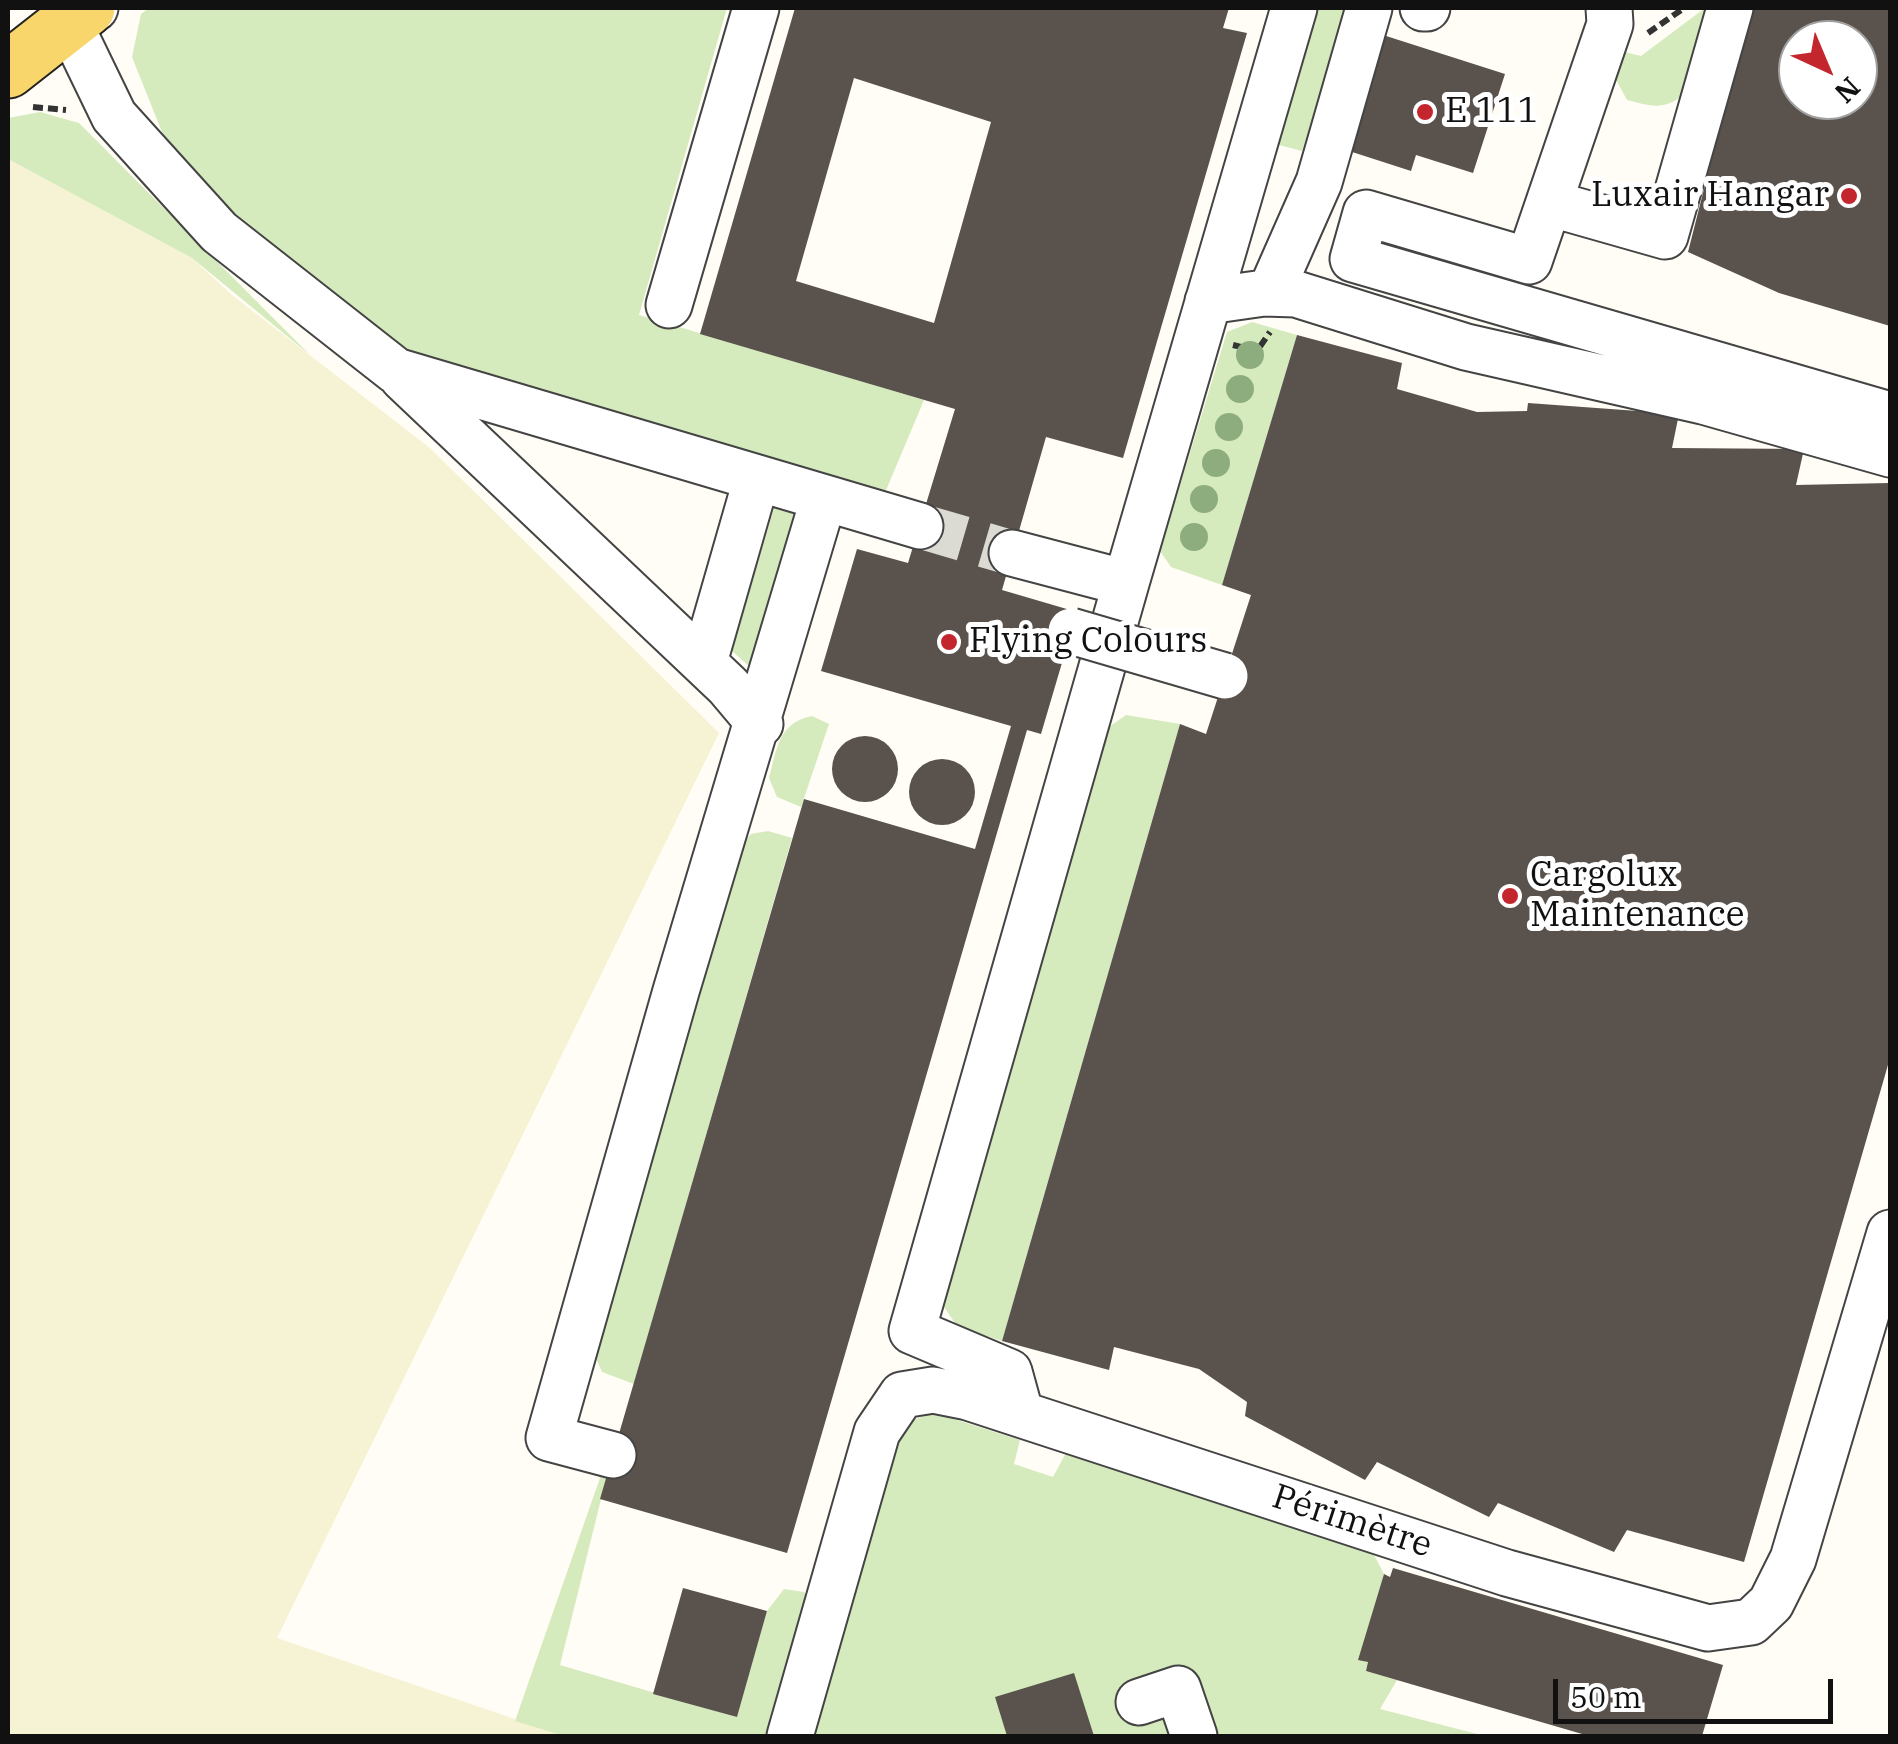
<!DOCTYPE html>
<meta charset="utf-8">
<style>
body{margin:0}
#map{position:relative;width:1898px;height:1744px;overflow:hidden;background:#fffdf5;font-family:"IBM Plex Serif",serif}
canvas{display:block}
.frame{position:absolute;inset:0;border:10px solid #111;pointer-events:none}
.north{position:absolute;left:1778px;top:20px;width:100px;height:100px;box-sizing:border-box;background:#fff;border:2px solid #a0a0a0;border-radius:50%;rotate:136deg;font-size:28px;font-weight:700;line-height:40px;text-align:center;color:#111}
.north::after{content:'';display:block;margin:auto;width:35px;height:45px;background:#c4262e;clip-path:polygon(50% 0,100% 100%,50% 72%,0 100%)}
.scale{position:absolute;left:1553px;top:1679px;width:280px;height:45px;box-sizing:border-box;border:5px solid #111;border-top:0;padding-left:12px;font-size:30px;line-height:35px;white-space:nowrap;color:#111;-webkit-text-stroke:8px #fff;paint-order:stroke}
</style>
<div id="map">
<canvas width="1898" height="1744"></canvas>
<div class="frame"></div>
<div class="north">N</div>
<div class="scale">50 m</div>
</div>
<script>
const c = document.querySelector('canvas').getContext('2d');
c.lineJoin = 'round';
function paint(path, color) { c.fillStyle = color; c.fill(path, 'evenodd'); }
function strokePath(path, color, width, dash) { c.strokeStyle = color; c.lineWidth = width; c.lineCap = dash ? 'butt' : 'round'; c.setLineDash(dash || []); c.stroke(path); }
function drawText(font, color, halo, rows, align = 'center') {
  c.font = font + ' "IBM Plex Serif",serif'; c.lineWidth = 10; c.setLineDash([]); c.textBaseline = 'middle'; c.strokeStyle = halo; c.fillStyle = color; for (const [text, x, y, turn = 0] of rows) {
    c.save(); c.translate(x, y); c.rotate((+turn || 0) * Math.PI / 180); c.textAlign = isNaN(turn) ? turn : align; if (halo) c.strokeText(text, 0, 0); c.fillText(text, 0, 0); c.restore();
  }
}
paint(new Path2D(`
 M8 159 192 258 232 295 430 448 719 733 277 1638 565 1736H8Z`), '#f6f3d4');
paint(new Path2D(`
 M149 8H727L639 315 924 400 884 495 413 360 237 228 162 132 132 57 141 14Z
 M1319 8H1350L1302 151 1279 145Z
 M1705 8H1711L1684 94C1665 111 1650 106 1627 100L1614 76 1620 51 1641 56Z
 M40 112 79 123 310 355 192 258 8 159V118Z
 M1252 322 1297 335 1222 585 1171 567 1160 551 1227 332Z
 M774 508 794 514 751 668 732 651Z
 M1126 715 1180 724 1002 1341 957 1326 942 1304 1109 727Z
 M812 716 829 724 801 807 777 797 769 778C777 749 778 723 812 716Z
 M768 831 792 838 634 1384 602 1372 593 1351 741 845 751 834Z
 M935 1413 1020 1440 1014 1464 1053 1477 1067 1451 1364 1536 1384 1574 1359 1659 1368 1662 1366 1671 1397 1680 1380 1709 1485 1736H812L901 1436 912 1420Z
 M601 1475H607L560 1665 737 1717 767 1611 784 1589 804 1592 809 1601 770 1736H564L515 1721Z`), '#d5ebbd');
paint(new Path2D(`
 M795 8H1229L1223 28 1247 33 1123 458 1046 437 1002 590 1077 612 1041 734 1027 730 787 1553 600 1499 804 799 975 849 1011 726 821 671 857 549 908 563 955 409 700 334ZM854 78 991 122 934 323 796 281Z
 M1750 8H1890V326L1779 293 1688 252ZM1798 40H1858V100H1798Z
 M1383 35 1505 74 1473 173 1416 155 1411 171 1346 150Z
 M1297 335 1402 363 1397 389 1477 412 1527 411 1528 403 1679 414 1672 448 1804 449 1796 485 1890 483V1058L1744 1562 1627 1530 1614 1552 1498 1503 1489 1517 1377 1462 1365 1480 1245 1416 1247 1402 1199 1369 1114 1347 1109 1370 1002 1341 1180 724 1206 734 1251 595 1222 585Z
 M832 769a33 33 0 1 1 66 0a33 33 0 1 1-66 0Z
 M909 792a33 33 0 1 1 66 0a33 33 0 1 1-66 0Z
 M1393 1568 1723 1665 1702 1736H1589L1366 1671 1368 1662 1358 1660 1384 1574 1390 1577Z
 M683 1588 767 1611 737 1717 653 1694Z
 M1074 1673 1094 1736H1007L995 1697Z`), '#5a524d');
strokePath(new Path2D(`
 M920 526 1012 553`), '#dbdad3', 45, [45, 22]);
const minor = new Path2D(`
 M95 8 69 23 114 116 219 232 396 371 920 526
 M1423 8H1427
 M1609 8 1610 24 1529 261 1366 213 1353 259 1890 415
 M1549 203 1665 236 1730 8
 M1270 293 1319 182 1369 8
 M1208 301 1264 293 1296 294 1466 347 1703 401 1890 454
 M669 305 756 8
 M403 378 728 686 760 724
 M1012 553 1126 583 912 1331 1009 1372 1020 1412
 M1126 583 1294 8
 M704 662 756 481
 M613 1455 549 1438 676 991 823 501
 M1139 1702 1178 1689 1194 1736
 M790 1736 877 1432 902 1395 933 1390 968 1397 1507 1573 1708 1628 1751 1622 1771 1603 1793 1559 1890 1233`);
const major = new Path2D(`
 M8 70 87 8`);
strokePath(minor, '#444', 49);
strokePath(major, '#222', 59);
strokePath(new Path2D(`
 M1648 33 1684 8
 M33 107 66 110
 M1233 345 1257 351 1270 332`), '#333', 6, [10, 5]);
strokePath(minor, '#fff', 45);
strokePath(major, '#f9d66b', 55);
const minorBridge = new Path2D(`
 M1071 631 1225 676`);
strokePath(minorBridge, '#444', 49, []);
strokePath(minorBridge, '#fff', 45);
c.fillStyle = '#8dad7f';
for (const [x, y] of [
 [1250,355],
 [1240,389],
 [1229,427],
 [1216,463],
 [1204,499],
 [1194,537]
]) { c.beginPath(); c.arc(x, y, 14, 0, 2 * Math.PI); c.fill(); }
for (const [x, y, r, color] of [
 [1425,112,10,"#c4262e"],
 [1849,196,10,"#c4262e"],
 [949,642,10,"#c4262e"],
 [1510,896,10,"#c4262e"]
]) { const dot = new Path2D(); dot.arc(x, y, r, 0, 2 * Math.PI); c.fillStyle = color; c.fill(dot); strokePath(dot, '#fff', 4); }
drawText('35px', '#111', '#fff', [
 ["E 111",1445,112],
 ["Luxair Hangar",1829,196,"right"],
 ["Flying Colours",969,642],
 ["Cargolux",1530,876],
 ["Maintenance",1530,916]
], 'left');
drawText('35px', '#111', '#fff', [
 ["Périmètre",1352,1522,18]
]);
</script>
